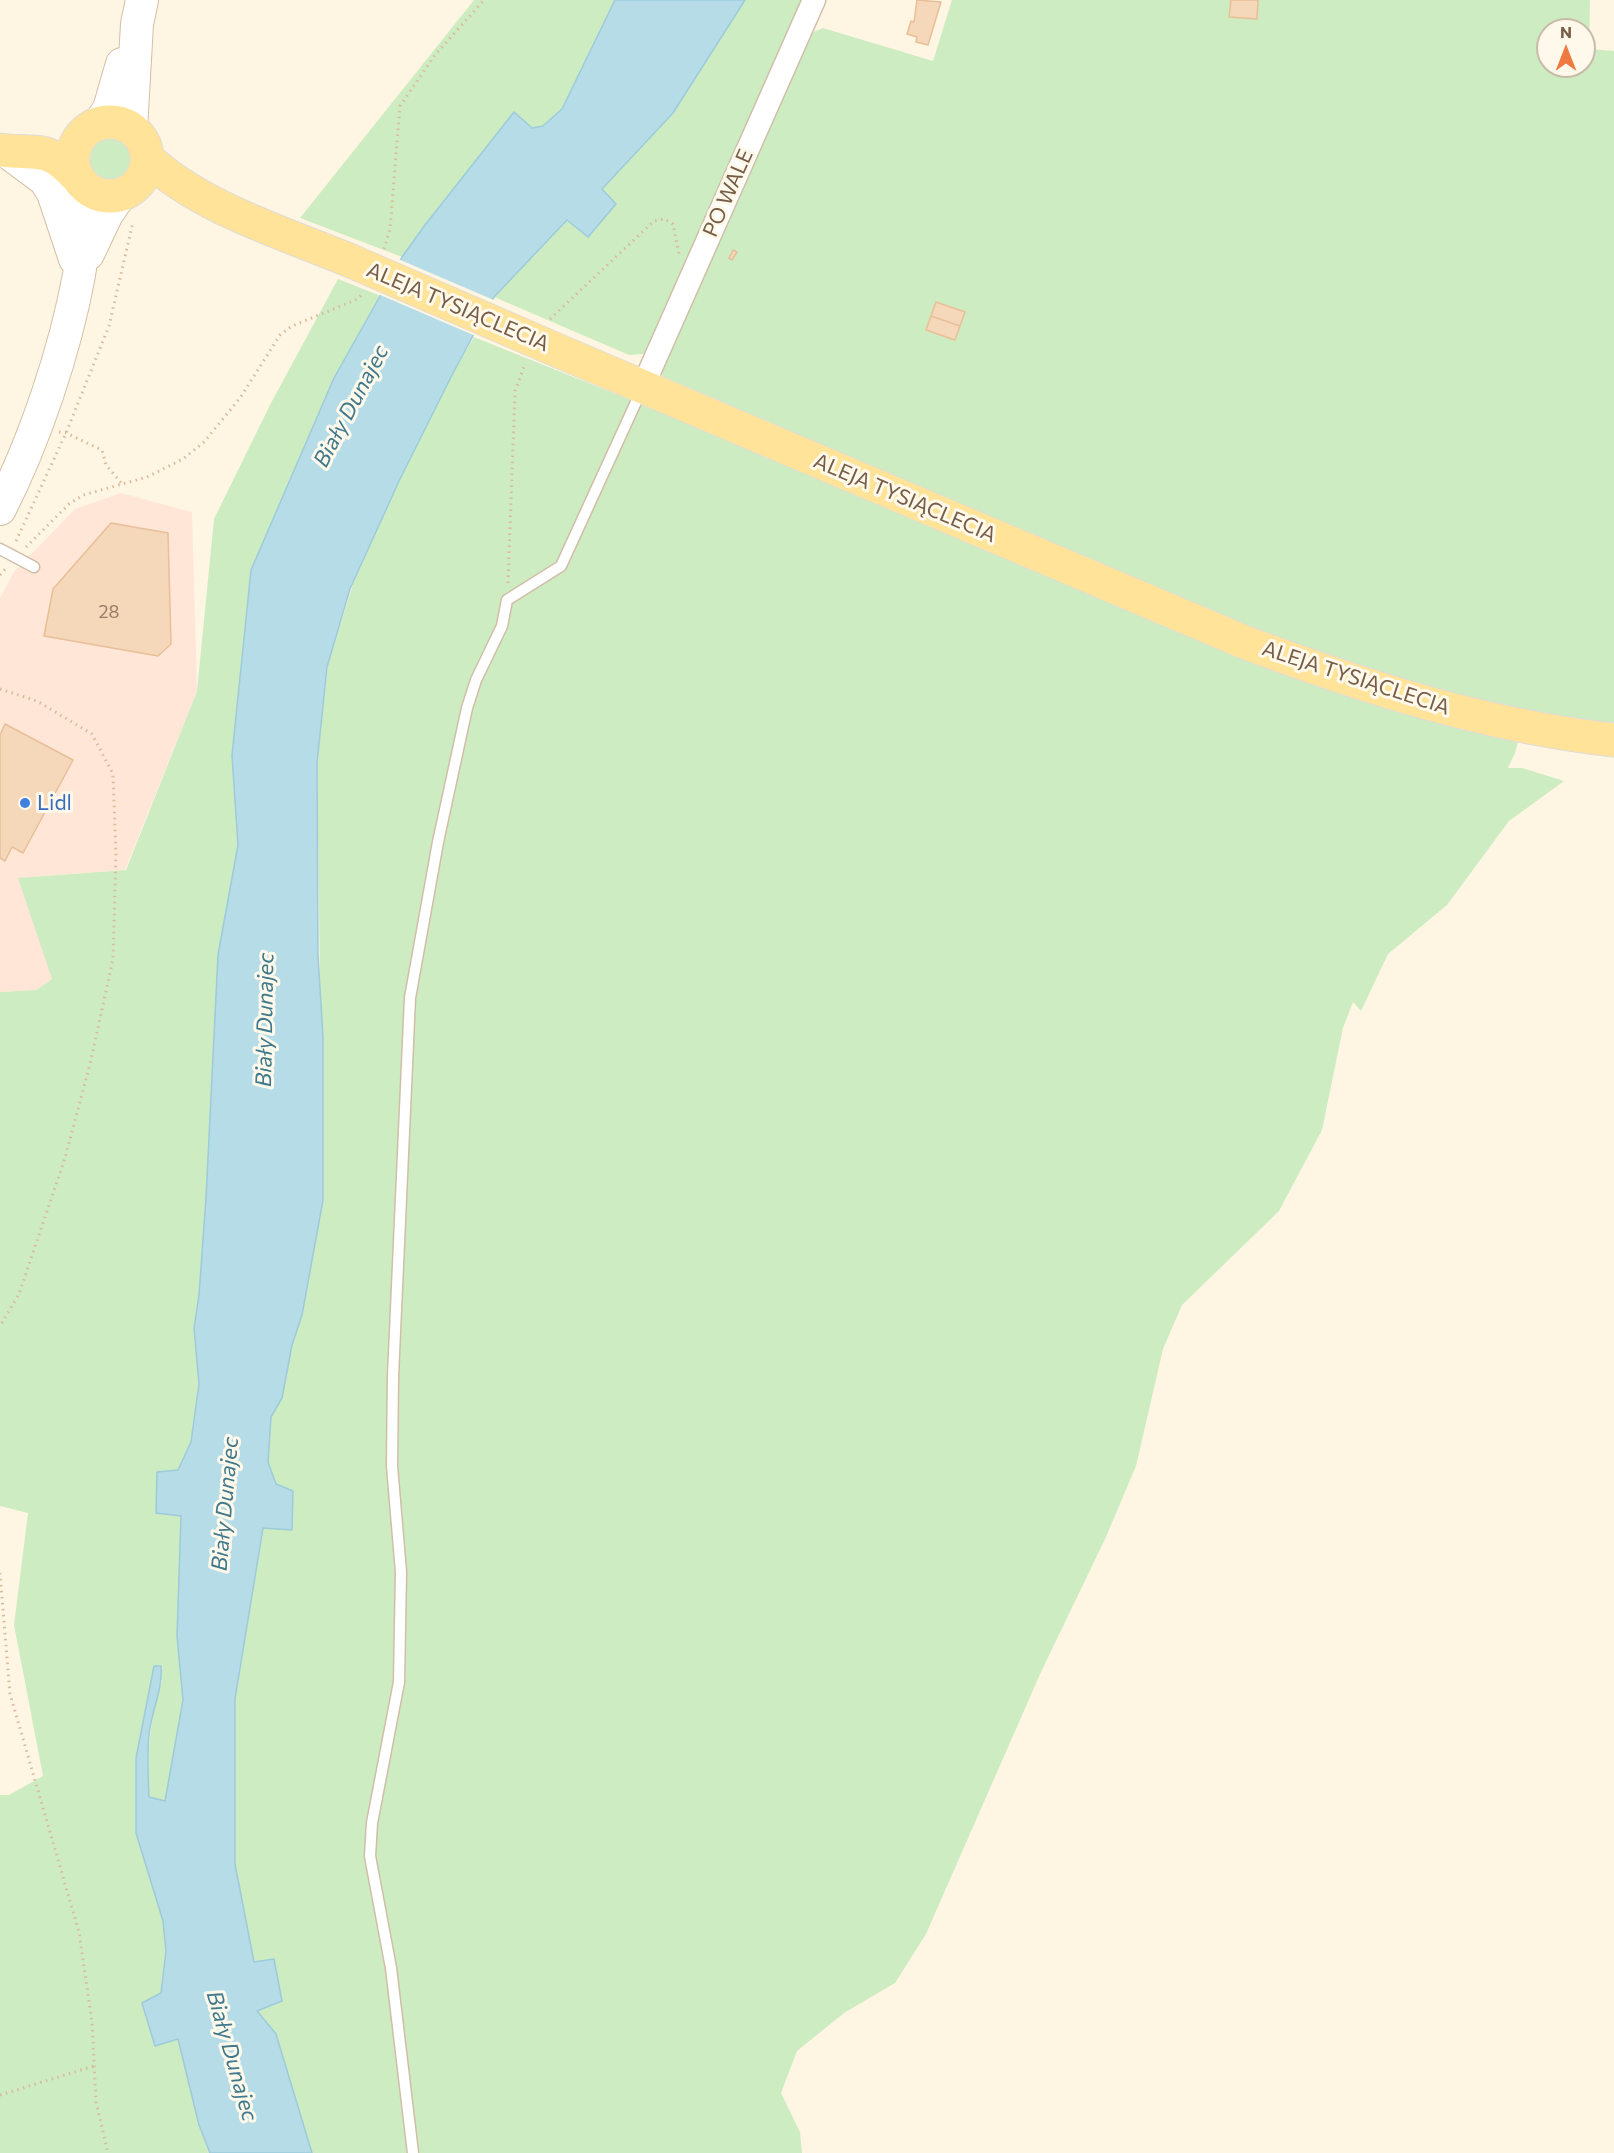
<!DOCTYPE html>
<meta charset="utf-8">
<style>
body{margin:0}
#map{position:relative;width:1614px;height:2153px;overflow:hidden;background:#fef6e3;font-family:Commissioner,sans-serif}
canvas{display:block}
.north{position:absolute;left:1536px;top:18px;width:60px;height:60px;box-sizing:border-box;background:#fff9eb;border:2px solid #c9bba9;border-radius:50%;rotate:0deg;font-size:16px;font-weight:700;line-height:24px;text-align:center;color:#775d47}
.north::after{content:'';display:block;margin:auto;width:21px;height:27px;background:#ef7a41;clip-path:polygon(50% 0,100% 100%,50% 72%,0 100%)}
</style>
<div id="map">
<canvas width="1614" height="2153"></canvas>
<div class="north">N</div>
</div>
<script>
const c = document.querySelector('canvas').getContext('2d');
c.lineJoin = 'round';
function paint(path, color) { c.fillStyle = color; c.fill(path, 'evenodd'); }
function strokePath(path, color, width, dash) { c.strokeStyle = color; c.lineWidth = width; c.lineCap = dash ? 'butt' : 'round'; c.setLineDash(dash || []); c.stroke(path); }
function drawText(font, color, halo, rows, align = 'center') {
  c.font = font + ' Commissioner,sans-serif'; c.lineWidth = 6; c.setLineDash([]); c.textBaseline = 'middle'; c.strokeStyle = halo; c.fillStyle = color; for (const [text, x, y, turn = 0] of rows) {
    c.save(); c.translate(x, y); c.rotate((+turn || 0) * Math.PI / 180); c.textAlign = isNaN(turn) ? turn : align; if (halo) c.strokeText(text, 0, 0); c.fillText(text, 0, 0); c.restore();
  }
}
paint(new Path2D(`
 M121 493 192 512 197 691 125 870 31 877 52 979 36 990 0 992V598L14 572 75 509Z`), '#ffe6d6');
paint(new Path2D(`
 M474 0H615L562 109 543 126 532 128 514 113 425 225 402 257 300 218Z
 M745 0H806L655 339 644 354 629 355 494 297 567 219 588 237 616 204 601 189 673 113Z
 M952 0H1590L1589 49 1614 51V726L1519 713 1387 679 1219 616 662 376 664 358 811 33 823 28 933 61ZM1548 30H1584V66H1548Z
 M84 159a26 26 0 1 1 52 0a26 26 0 1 1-52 0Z
 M338 279 381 296 334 378 232 755 238 845 218 955 206 1198 199 1295 194 1327 199 1384 191 1442 178 1470 157 1472 156 1512 181 1516 177 1636 183 1700 165 1801 149 1797C147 1756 149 1720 162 1681L154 1666 136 1758V1833L163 1921 166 1951 161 1993 164 2043 178 2038 199 2125 210 2153H0V1795H9L43 1776 14 1625 28 1513 0 1506V992L36 990 52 979 18 878 126 870 197 691 214 519 271 403Z
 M474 337 897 507 1519 737 1515 753 1508 768H1522L1564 781 1509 821 1447 905 1388 954 1361 1011 1353 1002 1343 1028 1322 1130 1279 1211 1182 1305 1163 1349 1136 1466 1106 1537 1041 1672 926 1934 895 1983 844 2013 797 2051 781 2093 800 2132 802 2153H312L276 2034 257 2011 274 1960 254 1962 235 1864V1699L263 1528 292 1529 268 1462 271 1417 282 1398 292 1345 302 1315 323 1200 317 763 328 664 353 584 400 479 452 375Z`), '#ceecc1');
const water = new Path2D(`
 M615 0H745L673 113 602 189 616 204 588 237 567 220 494 297 452 375 400 479 350 589 327 667 317 763 318 955 323 1037V1200L302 1315 292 1345 282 1398 271 1417 268 1462 276 1484 293 1491 292 1530 263 1528 235 1699V1864L254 1962 274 1959 282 2001 257 2011 276 2034 312 2153H210L199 2125 178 2039 155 2046 142 2003 161 1993 166 1951 163 1921 136 1833V1758L154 1666H161C163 1690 151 1712 149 1735 147 1756 148 1777 149 1797L165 1801 183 1700 177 1636 181 1516 156 1513 157 1472 178 1470 191 1442 199 1384 194 1328 199 1295 206 1198 218 955 238 845 232 755 251 570 334 378 402 257 425 225 514 112 532 128 543 126 562 109Z`);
paint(water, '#b6dce8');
strokePath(water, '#9ccbdb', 1.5);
paint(new Path2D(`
 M398 259 496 301 478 337 378 294Z`), '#fef6e3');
const building = new Path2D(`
 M917 0 941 2 928 45 916 42 917 37 907 34 911 21 914 22Z
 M1231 0H1258L1257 19 1229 17Z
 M733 250 737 252 732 260 729 258Z
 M936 302 965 312 960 326 931 316Z
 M931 316 960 326 955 340 926 330Z
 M111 523 168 533 171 644 158 656 44 636 53 589Z
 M5 724 73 760 23 853 12 847 5 861 0 858V735Z`);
paint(building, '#f5d7b9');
strokePath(building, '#e8bf98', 1.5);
const lane = new Path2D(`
 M0 549 34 567
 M413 2153 391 1968 370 1856 372 1823 399 1682 401 1572 392 1466 393 1376 410 998 438 842 467 708 476 680 502 626 507 600 561 566 642 389`);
const street = new Path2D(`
 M643 386 814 0`);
const secondary = new Path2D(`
 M99 124 109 109 122 64
 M131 129 137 24 142 0
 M6 151 45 180 53 193 75 259
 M88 254 107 214 120 195
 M0 509C35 440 65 351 79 275 84 246 84 216 85 188`);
const primary = new Path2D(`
 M73 159a37 37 0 1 1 74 0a37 37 0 1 1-74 0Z
 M0 150C40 155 46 144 77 177
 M147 158C200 208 284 233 351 261
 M561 352 1244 642C1364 687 1486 726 1614 740`);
strokePath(lane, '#d0bea9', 13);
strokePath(street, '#d0bea9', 25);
strokePath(secondary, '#d3bfa6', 34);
strokePath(primary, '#e1dbd7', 35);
strokePath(new Path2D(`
 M384 249 390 229 400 106 435 55 484 0
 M550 319 654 221 664 219 673 224 679 254
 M59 432 66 433 102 450 106 465 122 484
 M16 541 66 433 109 326 133 222
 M26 547 69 504 83 495 147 477 183 459 204 442 240 398 280 335 292 326 358 299 363 293
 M0 575 7 567
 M508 583 515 391 525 364
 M0 689 37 701 92 734 113 774 116 854 113 959 90 1064 65 1158 19 1294 0 1326
 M0 1573 10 1694 79 1932 92 2022 96 2102 108 2153
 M0 2095 94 2066`), '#daba9c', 3, [1.5, 4.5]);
strokePath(lane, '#fff', 10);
strokePath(street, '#fff', 22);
strokePath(secondary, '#fff', 32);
strokePath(primary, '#ffe399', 33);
const primaryBridge = new Path2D(`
 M351 261 561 352`);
strokePath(primaryBridge, '#e1dbd7', 35, []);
strokePath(primaryBridge, '#ffe399', 33);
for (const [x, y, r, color] of [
 [25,803,6,"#3f7fe0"]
]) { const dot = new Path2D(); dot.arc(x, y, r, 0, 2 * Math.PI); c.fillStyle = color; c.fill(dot); strokePath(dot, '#fff9eb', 2); }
drawText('18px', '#967c64', null, [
 ["28",109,612]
]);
drawText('21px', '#775d47', '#fff9eb', [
 ["PO WALE",728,193,-66],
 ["ALEJA TYSIĄCLECIA",458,307,23],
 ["ALEJA TYSIĄCLECIA",905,498,23],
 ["ALEJA TYSIĄCLECIA",1356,678,18]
]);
drawText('21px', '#366cbe', '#fff9eb', [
 ["Lidl",37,803]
], 'left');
drawText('italic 22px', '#40788c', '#fff9eb', [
 ["Biały Dunajec",351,406,-62],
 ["Biały Dunajec",265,1020,-89],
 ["Biały Dunajec",225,1504,-85],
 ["Biały Dunajec",232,2056,74]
]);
</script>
